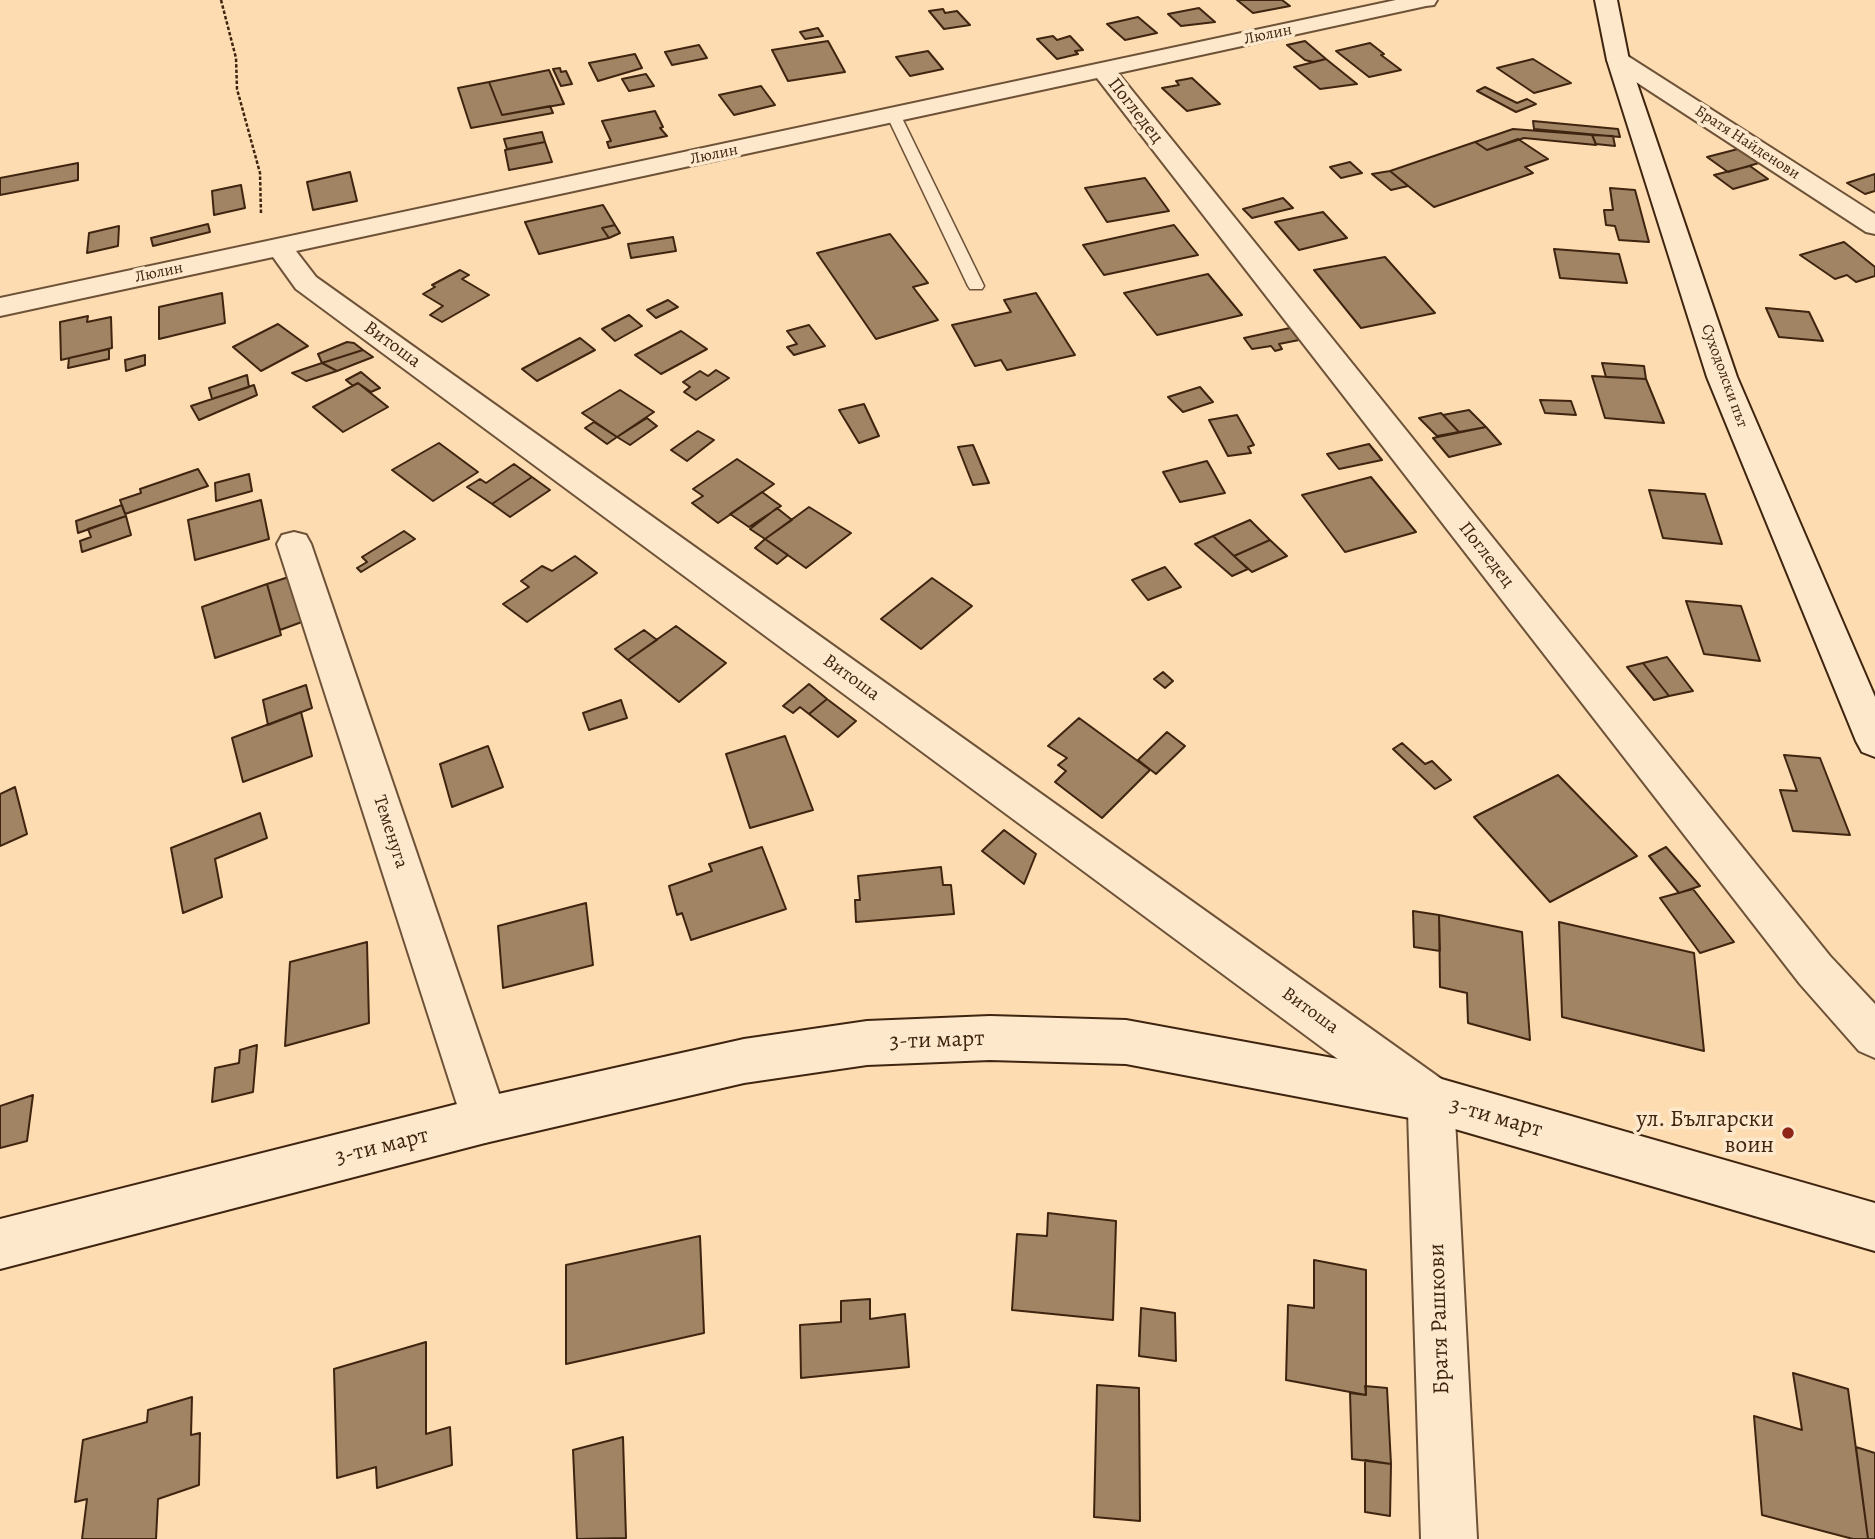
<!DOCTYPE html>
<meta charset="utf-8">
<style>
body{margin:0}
canvas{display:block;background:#fcdcb0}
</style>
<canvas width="1875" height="1539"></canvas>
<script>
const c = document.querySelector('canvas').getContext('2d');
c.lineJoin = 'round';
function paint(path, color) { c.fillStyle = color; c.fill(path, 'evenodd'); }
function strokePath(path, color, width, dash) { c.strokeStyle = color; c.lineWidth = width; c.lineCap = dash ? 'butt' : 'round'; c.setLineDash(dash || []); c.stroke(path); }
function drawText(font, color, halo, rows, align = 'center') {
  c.font = font + ' Alegreya,serif'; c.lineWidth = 7; c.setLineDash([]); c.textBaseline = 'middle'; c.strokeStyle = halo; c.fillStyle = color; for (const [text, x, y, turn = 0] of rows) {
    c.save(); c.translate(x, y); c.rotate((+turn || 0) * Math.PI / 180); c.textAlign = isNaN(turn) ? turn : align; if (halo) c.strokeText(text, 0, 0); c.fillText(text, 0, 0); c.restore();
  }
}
const building = new Path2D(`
 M1237 0H1282L1290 6 1253 13Z
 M1199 8 1215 22 1181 26 1168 14Z
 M943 9 945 13 957 11 970 25 944 29 929 11Z
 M1138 17 1157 33 1125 40 1107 24Z
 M818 28 823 36 805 39 800 32Z
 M1053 36 1057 40 1070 36 1083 50 1075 51 1078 54 1057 59 1037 39Z
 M828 41 845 72 788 81 772 50Z
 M1305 41 1326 59 1313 62 1305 60 1287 45Z
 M1370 43 1384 54 1381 55 1401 70 1369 77 1336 51Z
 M699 45 707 58 672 65 665 52Z
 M928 51 943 69 910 76 896 57Z
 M635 54 642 68 598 81 589 63Z
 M1326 59 1357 84 1320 89 1294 67Z
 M1533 59 1571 83 1534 93 1497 68Z
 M560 68 561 72 566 71 572 84 561 86 553 69Z
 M549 70 564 104 502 115 489 82Z
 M646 74 654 86 629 91 622 79Z
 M1192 78 1220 104 1187 111 1162 88 1179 85 1176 81Z
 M489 82 502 115 550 106 553 113 471 128 458 88Z
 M761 86 775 105 734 115 719 95Z
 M1485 87 1517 103 1527 99 1536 104 1516 112 1477 91Z
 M655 111 663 127 660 128 667 136 609 148 607 142 611 141 602 121Z
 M1533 121 1618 129 1620 137 1534 129Z
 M1513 129 1592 135 1596 145 1524 138 1487 150 1475 142Z
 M542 132 545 142 507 149 504 139Z
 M1592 135 1613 136 1615 146 1596 144Z
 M1518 139 1548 159 1525 167 1533 173 1434 207 1390 171 1475 142 1487 150Z
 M545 142 552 162 509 170 505 150Z
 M1738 149 1759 163 1728 172 1707 157Z
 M1350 162 1362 173 1341 178 1330 167Z
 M78 163V180L0 195V178Z
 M1750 166 1768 179 1733 189 1714 175Z
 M1390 171 1408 186 1391 190 1372 174Z
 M350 172 357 201 313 210 307 182Z
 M1875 174V191L1865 194 1847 183Z
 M1145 178 1169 211 1107 222 1085 188Z
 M241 185 245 208 214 215 212 191Z
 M1610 188 1635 190 1649 242 1619 240 1615 226 1606 225 1604 210H1613Z
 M1283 198 1293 208 1252 218 1243 209Z
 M603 205 615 225 602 228 609 238 539 254 525 222Z
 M1323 212 1347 238 1299 250 1275 222Z
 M208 224 210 232 153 246 151 238Z
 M615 225 620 233 609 238 602 228Z
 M1174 225 1198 255 1104 275 1083 245Z
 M119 226 118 246 87 253 89 233Z
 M890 234 928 283 913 287 938 320 876 339 817 253Z
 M673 237 676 251 631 258 628 244Z
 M1844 242 1875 267V276L1856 282 1847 275 1835 279 1800 255Z
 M1554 249 1619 254 1627 283 1560 278Z
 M1385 257 1435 313 1361 328 1314 270Z
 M460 270 469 275 462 279 489 295 442 322 430 315 443 306 423 294 435 287 432 285Z
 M1208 274 1242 315 1157 335 1124 293Z
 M222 293 225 323 159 339V307Z
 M1036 293 1075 355 1007 370 1001 360 975 366 952 325 1011 312 1004 300Z
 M668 300 678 307 656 318 647 310Z
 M1766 308 1809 312 1823 341 1779 337Z
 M629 315 642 326 615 341 602 329Z
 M88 316 87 322 111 317 112 348 61 360 60 322Z
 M278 324 308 346 261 371 233 347Z
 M809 325 825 346 794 355 787 347 797 344 787 331Z
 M1290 328 1299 340 1279 344 1282 349 1275 351 1271 346 1252 349 1244 338Z
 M681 331 707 349 661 374 635 355Z
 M580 338 595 350 537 381 522 369Z
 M347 342 354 343 363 350 322 363 318 354Z
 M109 349V359L68 368 69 358Z
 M363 350 373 357 337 371 322 363Z
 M145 355V365L126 371 125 360Z
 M322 363 337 371 306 381 292 373Z
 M1602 363 1644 366 1646 379 1606 377Z
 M716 370 729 378 696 400 684 392 690 387 683 382 700 371 708 376Z
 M361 372 380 388 371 392 358 383 353 386 346 380Z
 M247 375 249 387 212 399 209 388Z
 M1592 376 1646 379 1664 423 1605 418Z
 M358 383 388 407 343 432 313 407Z
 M254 385 257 395 199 420 191 406Z
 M1200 387 1213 402 1183 412 1168 397Z
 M620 390 654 412 617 437 582 413Z
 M1540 400 1571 401 1576 415 1545 413Z
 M864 404 879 436 859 443 839 410Z
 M1469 410 1486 427 1459 432 1443 415Z
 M1441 413 1443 415 1459 432 1437 436 1419 418Z
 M1237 415 1254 445 1248 447 1251 453 1228 456 1209 420Z
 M647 418 657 426 630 445 617 437Z
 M594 422 617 437 607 444 585 428Z
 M1486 427 1501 444 1449 457 1433 438Z
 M698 431 714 440 687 461 671 450Z
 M439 443 478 472 433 501 392 470Z
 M1369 444 1382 460 1339 469 1327 454Z
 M973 445 989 483 973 485 958 447Z
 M737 459 774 484 718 523 692 503 703 496 693 489Z
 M1207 461 1225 493 1180 502 1163 472Z
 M514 464 532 477 492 504 467 487 480 479 486 483Z
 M198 469 208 486 125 514 120 500 141 493 140 489Z
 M249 474 252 491 216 501 215 483Z
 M532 477 550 490 510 517 492 504Z
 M1371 477 1416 532 1345 552 1302 495Z
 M1649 490 1705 494 1722 544 1663 538Z
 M762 492 781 506 749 527 730 514Z
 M261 500 269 539 195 560 188 520Z
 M122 505 126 516 78 533 76 521Z
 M809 507 851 533 806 568 765 539Z
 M777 508 792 520 765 539 750 529Z
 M126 516 131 535 82 552 80 541 91 537 88 529Z
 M1250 520 1270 540 1234 556 1213 536Z
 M404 531 415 539 361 572 357 568 367 562 362 557Z
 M1213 536 1234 556 1248 569 1232 576 1195 544Z
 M765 539 788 555 777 564 755 548Z
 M1270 540 1287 556 1252 572 1234 556Z
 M575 556 597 573 527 622 503 604 529 587 521 581 542 566 552 571Z
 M1165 567 1181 587 1148 600 1132 580Z
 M298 574 310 619 280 630 267 584Z
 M932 578 972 606 921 649 881 619Z
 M267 584 281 635 215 658 202 607Z
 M1686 601 1741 606 1760 661 1704 654Z
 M676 626 726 663 679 702 628 660Z
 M644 630 657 640 628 660 615 649Z
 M1667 657 1693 691 1669 696 1643 663Z
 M1643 663 1669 696 1654 700 1627 667Z
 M1163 672 1173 681 1165 688 1154 679Z
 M809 684 827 699 809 714 800 707 793 713 783 706Z
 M306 685 312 708 268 725 263 700Z
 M827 699 856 721 838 737 809 714Z
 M621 700 627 718 589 730 583 713Z
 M301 712 312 756 243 782 232 738Z
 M1079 718 1150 770 1102 818 1055 782 1066 771 1058 765 1067 758 1048 746Z
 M1167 732 1185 746 1156 774 1138 760Z
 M785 736 813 810 750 828 726 754Z
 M1402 743 1425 764 1432 761 1451 780 1435 789 1393 749Z
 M488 746 503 787 452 807 440 764Z
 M1784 755 1820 758 1850 835 1793 831 1780 790 1797 791Z
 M1558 775 1637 856 1550 902 1474 817Z
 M15 787 27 834 0 846V794Z
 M260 813 267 838 215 859 222 897 183 913 171 848Z
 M1004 830 1036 854 1024 884 982 851Z
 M762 847 786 909 691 940 682 913 677 915 669 886 712 871 709 864Z
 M1666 847 1700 886 1679 893 1649 856Z
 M941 867 943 885H951L954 914 856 922 855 900H860L858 876Z
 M1693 889 1734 942 1700 953 1660 898Z
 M586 903 593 965 503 988 498 926Z
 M1413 911 1439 915 1440 951 1414 947Z
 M1439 915 1522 932 1530 1040 1468 1023 1467 993 1440 987Z
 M1559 922 1694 953 1704 1051 1562 1017Z
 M367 942 369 1023 285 1046 290 962Z
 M257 1045 253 1092 212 1102 215 1068 239 1063 240 1050Z
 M33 1095 27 1141 0 1148V1106Z
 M1048 1213 1116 1221 1113 1320 1012 1310 1017 1234 1047 1236Z
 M700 1236 704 1333 566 1364V1265Z
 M1314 1260 1366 1270V1395L1286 1380 1288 1305 1314 1308Z
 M870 1299V1319L905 1314 909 1367 801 1378 800 1325 841 1322V1301Z
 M1141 1308 1175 1313 1176 1361 1139 1356Z
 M426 1342V1434L450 1427 452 1465 377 1488 376 1467 337 1478 334 1369Z
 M1793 1373 1848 1389 1868 1539H1853L1762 1515 1754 1416 1802 1430Z
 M1097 1385 1139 1388 1140 1521 1094 1517Z
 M1365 1386 1387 1388 1391 1464 1352 1459 1350 1393 1366 1395Z
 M192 1397 191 1435 200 1433 199 1485 158 1499 156 1539H82L87 1499 75 1502 83 1440 147 1422 148 1410Z
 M623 1437 626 1538 577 1539 573 1450Z
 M1856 1447 1875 1453V1539H1868Z
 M1365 1460 1391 1464 1390 1516 1365 1512Z`);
paint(building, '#a18463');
strokePath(building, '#3f2410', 2);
const lane = new Path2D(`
 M894 112 901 116 984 286 982 289H970L968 286 887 116Z`);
const street = new Path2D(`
 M1396 0H1437L1434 5 1426 6 1118 73 1830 956 1875 1004V1058L1859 1051 1800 984 1097 78 296 251 316 277 1447 1083 1454 1099 1477 1539H1421L1408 1111 296 289 273 257 0 316V298Z
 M1618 53 1626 55 1875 214V234L1866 232 1610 65 1607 60 1610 55Z
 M294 532 306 535 311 544 508 1120 501 1136 485 1143 469 1136 462 1120 277 544 282 535Z`);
const secondary = new Path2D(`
 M1595 0H1617L1629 60 1737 377 1875 697V757L1862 752 1856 741 1707 377 1607 60Z
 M990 1016 1126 1020 1431 1076 1875 1203V1251L1431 1122 1126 1064 990 1060 867 1065 744 1083 485 1143 0 1269V1219L485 1097 744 1039 867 1021Z`);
strokePath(lane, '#6e5238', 3);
strokePath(street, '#6e5238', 4);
strokePath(secondary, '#3f2410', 4);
strokePath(new Path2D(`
 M221 0 236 58 237 89 260 173 261 215`), '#3f2410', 2.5, [3.5, 2]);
paint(lane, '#fde8cc');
paint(street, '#fde8cc');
paint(secondary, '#fde8cc');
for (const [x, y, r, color] of [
 [1788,1133,7,"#8f2418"]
]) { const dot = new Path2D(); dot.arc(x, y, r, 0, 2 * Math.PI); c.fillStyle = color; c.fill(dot); strokePath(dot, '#fde8cc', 2.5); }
drawText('16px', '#3f2410', '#fde8cc', [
 ["Люлин",1268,35,-12],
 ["Братя Найденови",1747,143,33],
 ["Люлин",714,155,-12],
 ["Люлин",159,273,-12],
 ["Суходолски път",1724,376,70]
]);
drawText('19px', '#3f2410', '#fde8cc', [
 ["Погледец",1135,111,52],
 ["Витоша",392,345,36],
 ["Погледец",1486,555,52],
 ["Витоша",851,678,36],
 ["Теменуга",390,832,72],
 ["Витоша",1310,1011,36]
]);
drawText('23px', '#3f2410', '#fde8cc', [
 ["3-ти март",937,1041,-2],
 ["3-ти март",1496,1118,16],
 ["3-ти март",382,1147,-14],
 ["Братя Рашкови",1440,1319,-92]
]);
drawText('23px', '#3f2410', '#fde8cc', [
 ["ул. Български",1774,1120],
 ["воин",1774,1146]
], 'right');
</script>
